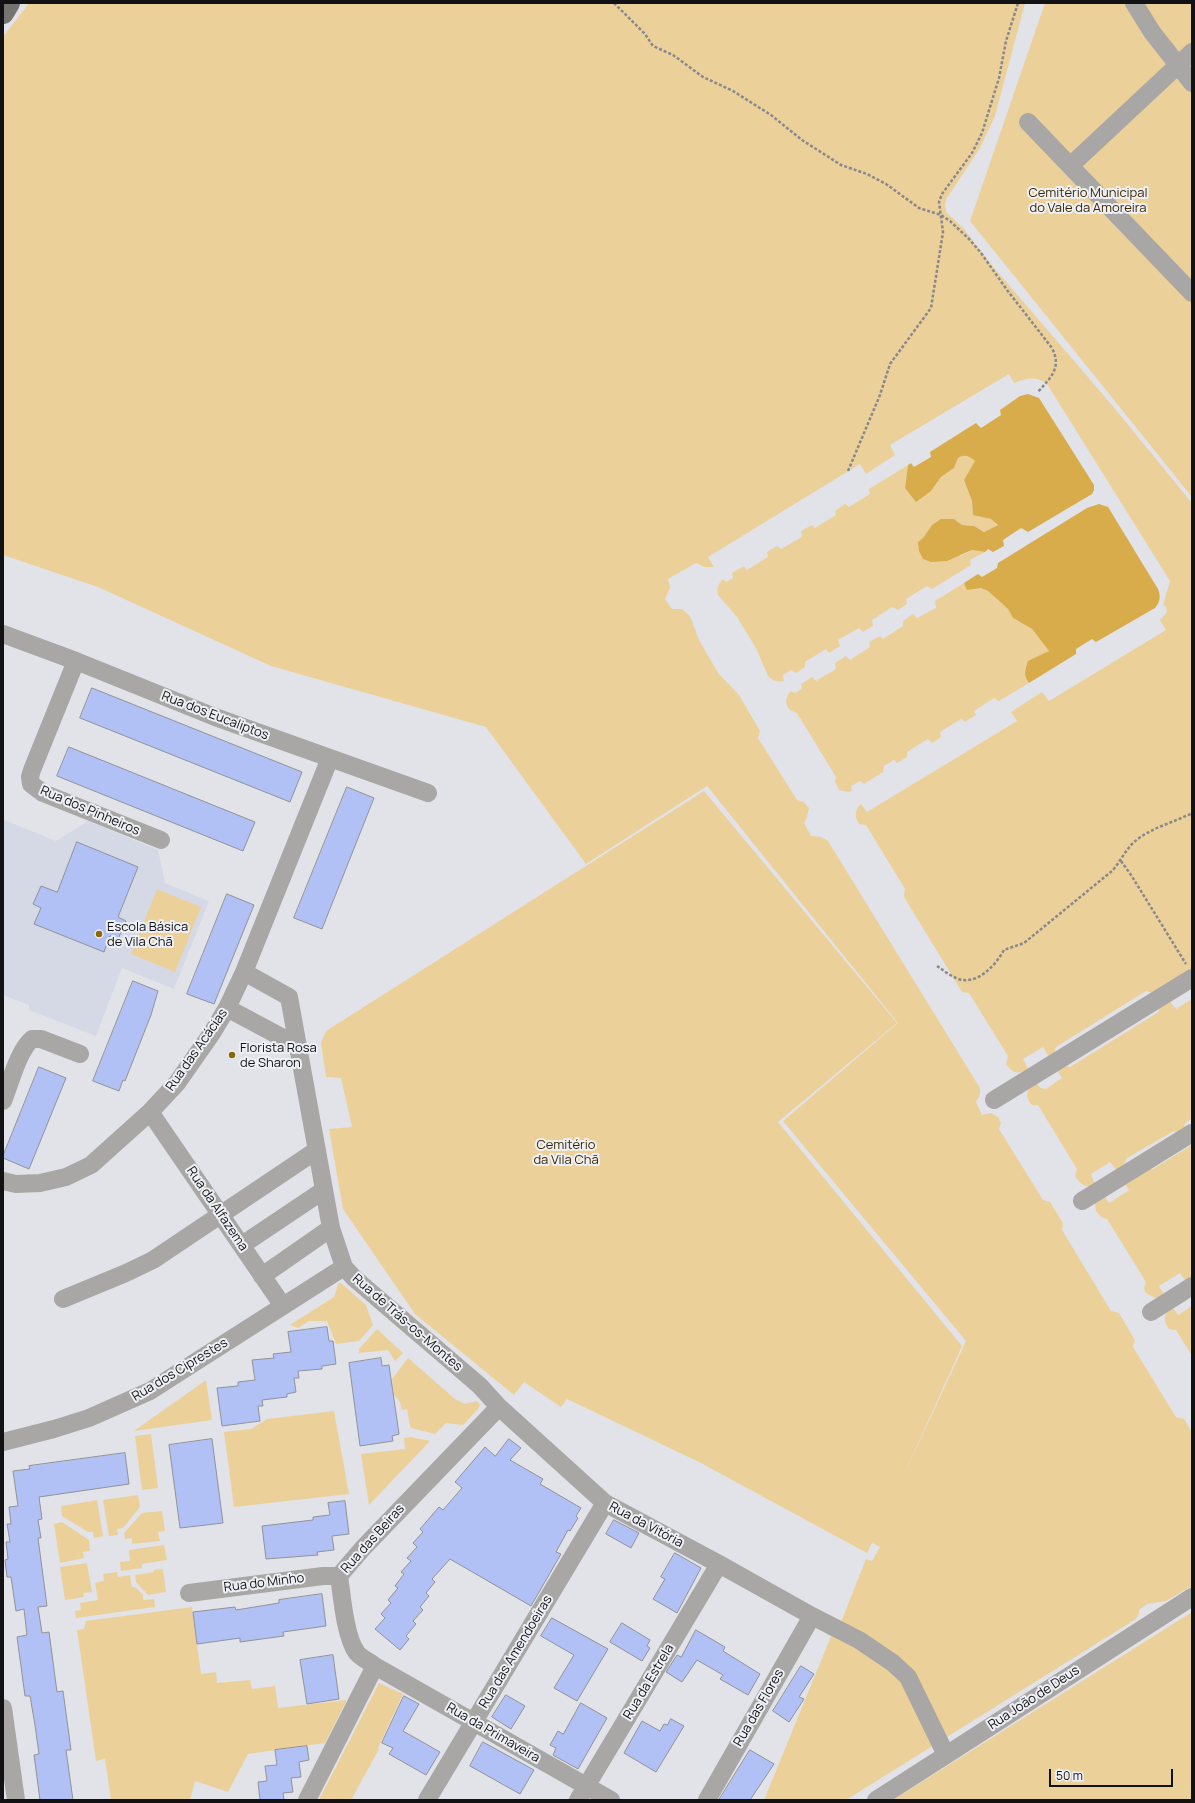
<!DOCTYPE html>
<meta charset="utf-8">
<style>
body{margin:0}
#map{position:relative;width:1195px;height:1803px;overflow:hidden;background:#e1e3e8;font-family:Manrope,sans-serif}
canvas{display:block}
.frame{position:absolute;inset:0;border:4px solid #121214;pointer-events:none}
.scale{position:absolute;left:1049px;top:1769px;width:124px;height:18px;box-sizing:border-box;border:2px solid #121214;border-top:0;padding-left:5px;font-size:12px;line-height:14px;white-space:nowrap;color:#121214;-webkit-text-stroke:3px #eef0f5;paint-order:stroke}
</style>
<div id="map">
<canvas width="1195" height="1803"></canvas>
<div class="frame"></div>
<div class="scale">50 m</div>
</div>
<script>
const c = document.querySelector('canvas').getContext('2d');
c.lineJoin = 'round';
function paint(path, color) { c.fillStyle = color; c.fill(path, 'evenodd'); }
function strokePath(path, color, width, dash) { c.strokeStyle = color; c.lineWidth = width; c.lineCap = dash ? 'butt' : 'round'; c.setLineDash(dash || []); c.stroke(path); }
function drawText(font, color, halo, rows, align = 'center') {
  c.font = font + ' Manrope,sans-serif'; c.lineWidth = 4; c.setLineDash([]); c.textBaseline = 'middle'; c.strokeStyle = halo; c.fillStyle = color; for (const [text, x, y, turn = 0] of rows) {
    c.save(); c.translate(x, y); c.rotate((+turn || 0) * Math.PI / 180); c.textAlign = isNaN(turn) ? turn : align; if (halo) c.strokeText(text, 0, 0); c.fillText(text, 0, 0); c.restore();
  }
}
paint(new Path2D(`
 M4 820 56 841 88 821 158 850 165 883 209 901 174 989 122 968 96 1036 29 1010V1005L3 995Z`), '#d5d9e5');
paint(new Path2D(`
 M29 3H1025L995 116 980 148 947 198 945 203 946 212 964 229 990 263 1111 404 1192 503V969L1153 993 1146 991 1056 1047 1054 1053 1049 1057 1043 1047 1023 1059 1028 1069C1019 1075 1012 1073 1006 1064L1008 1056 969 993 962 992 904 897 905 889 866 825 859 824C854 816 855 810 861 804L867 812 1017 721 1011 712 1042 692 1049 701 1166 630 1160 620 1167 612 1166 607 1163 605 1170 581 1047 384C1036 376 1027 378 1014 383L1009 374 890 445 895 455 866 474 860 464 708 557 714 567H704L696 563 668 579 670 588 665 599 672 609H682L690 616 699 640 718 673 739 695 760 731 758 738 797 800 804 802 809 808 807 817 804 823 811 836 822 837 828 841 980 1088V1094L976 1102 982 1115 991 1113 998 1117 1001 1123 999 1129 1043 1200 1050 1202 1063 1223 1062 1230 1111 1311 1119 1313 1135 1340 1133 1347 1176 1417 1184 1419 1192 1432V1586L1166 1601 1147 1604 1139 1610V1614L1136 1619 846 1800H764L832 1634 836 1635 866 1559 872 1561 880 1547 872 1543 867 1553 699 1462 567 1399 561 1407 524 1382 514 1395 415 1314 343 1209 329 1129 352 1127 341 1078 326 1077 321 1043 326 1031 704 791 897 1023 778 1122 962 1346 901 1481 966 1341 783 1121 898 1023 707 786 586 864 486 727 271 666 98 587 3 555V37Z
 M1045 3H1192V497L970 221Z
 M963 455 969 456 976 461 964 480 972 501 973 514 991 519 998 525 984 532 974 526 962 525 954 519 932 525 923 538 918 542 961 556 972 550 985 552 970 560 971 565 932 589 927 586 906 599 907 604 898 610 892 607 872 620 873 626 863 632 859 628 838 640 840 646 829 653 826 649 805 662V667L796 673 791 670 783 675 784 681C777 682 773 681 768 676L756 648 737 617 718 595C717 588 718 584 723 579L726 582 733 578 732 573 744 566 747 570 768 557 767 552 777 546 781 549 802 537 801 531 812 525 815 528 836 515 835 511 845 504 849 507 870 494 869 489 908 465 905 488 931 491 941 477 954 468 958 458Z
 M964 583 968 590 981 588 988 591 1008 609 1013 618 1032 629 1049 651C1037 658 1016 665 1029 683L999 701 994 698 974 711 976 715 965 722 961 719 940 732 941 737 932 743 928 739 907 752V757L897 763 894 760 884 766 883 772 864 784 860 781 851 786 852 791 848 792 839 790 835 782 836 777 797 713C785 710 783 699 791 691L795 693 802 689 801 684 812 677 816 681 836 669 835 663 846 656 850 660 870 647 869 642 880 636 883 639 903 626V621L913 614 917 618 936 608 935 601Z
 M157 889 201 907 175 972 131 954Z
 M1192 999V1119L1185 1123 1184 1130 1180 1133 1174 1131 1127 1158 1122 1167 1117 1171 1110 1162 1091 1174 1095 1185C1085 1188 1081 1185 1075 1176L1077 1169 1038 1105H1032C1027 1100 1026 1094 1029 1088L1036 1082 1040 1088 1046 1089 1062 1078 1057 1070 1064 1065 1070 1067 1157 1013 1159 1011V1007L1169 1000 1176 1009Z
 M1192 1145V1279L1187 1283 1180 1273 1159 1286 1165 1296 1155 1298 1146 1293 1144 1288 1146 1282 1107 1219 1101 1217 1096 1211 1095 1203 1103 1194 1109 1203 1129 1190 1123 1180 1149 1169H1153Z
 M341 1283 366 1305 373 1325 359 1341 336 1344 327 1321H309L298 1328 290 1325 334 1297 338 1284Z
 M1172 1306 1178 1315 1192 1306V1356L1176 1330 1169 1329C1162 1320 1164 1313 1172 1306Z
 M377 1329 403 1353 395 1361 388 1350 359 1353V1349Z
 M408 1358 455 1399 465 1404 477 1401 480 1405 478 1409 463 1425 446 1423 435 1434 411 1428 410 1426 407 1409 402 1410 400 1402 394 1395 392 1379Z
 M206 1380 212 1420 134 1431Z
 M334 1411 349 1494 234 1507 224 1432 251 1429 267 1419Z
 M151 1434 158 1488 142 1490 135 1436Z
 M411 1437 430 1441 369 1505 361 1454 405 1449 404 1438Z
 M138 1495 140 1507 123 1528 117 1529 118 1535 109 1536 103 1500Z
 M97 1500 103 1536 94 1538 93 1532H88L62 1516 61 1506Z
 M162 1511 165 1531 158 1532 160 1541 132 1544V1538L125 1539 124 1533 142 1513Z
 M62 1522 89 1540 90 1551 83 1552 84 1558 60 1563 54 1524Z
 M164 1545 167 1560 142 1564V1568L121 1571 120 1562 130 1561 129 1550Z
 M87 1563 92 1592 83 1593 84 1597 65 1600 60 1567Z
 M163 1569 166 1592 148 1595 136 1582 135 1575 154 1572V1570Z
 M117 1572 118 1577 130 1575 132 1587H135L143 1595V1600L154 1599 155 1607 76 1618 75 1611 81 1610 80 1603 98 1600 95 1583 104 1581 103 1574Z
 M192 1607 201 1674 216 1672 217 1683 250 1680 252 1689 275 1686 278 1708 347 1700 325 1743 248 1754 228 1792 195 1781 190 1800H111L105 1759 96 1761 77 1630 84 1629 86 1621Z
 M1192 1612V1800H893Z
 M379 1683 403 1694 378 1748 379 1749 351 1800H319Z`), '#ecd09a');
paint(new Path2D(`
 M1028 394 1039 398 1094 485V490L1092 494 1028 532 1021 528 1003 540 1004 546 993 552 988 549 985 552 972 550 947 561 931 562 923 559 919 551 918 542 923 538 932 525 941 519H954L962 525 974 526 984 532 998 525 991 519 973 515 972 501 964 480 975 461C969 456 965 454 958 458L954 468 941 477 931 491 916 502 905 488 908 465 911 463 914 467 931 457 930 452 976 423 981 428 1001 415 1000 410 1020 396Z
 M1099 504 1108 507 1158 589C1161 597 1160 602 1155 608L1096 642 1092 639 1076 649V654L1029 683C1023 675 1025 670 1028 661L1049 651 1032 629 1013 618 1008 609 988 591 981 588 967 590 964 583 978 574 982 577 997 568 998 563 1087 508Z`), '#d8ac4b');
const building = new Path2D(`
 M92 688 302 772 290 802 80 718Z
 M69 747 255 822 243 851 57 776Z
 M347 787 374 798 322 929 294 918Z
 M77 842 138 867 118 917 126 921 118 939 110 936 104 952 34 924 41 908 33 904 41 886 57 892Z
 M227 894 254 905 214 1004 187 994Z
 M133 981 158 991 151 1015 125 1081 123 1080 119 1091 93 1081Z
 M39 1067 66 1078 29 1169 3 1158V1156Z
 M327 1327 329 1341H333L336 1364 322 1366V1369L298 1371 299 1378H294L296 1392 287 1394V1397L262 1400 263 1406H258L260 1421 222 1426 217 1388 238 1386V1382L255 1380 252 1360 274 1358 273 1354 291 1352 288 1332Z
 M381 1358 382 1366 389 1365 399 1434 392 1436 393 1441 360 1446 349 1363Z
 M212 1439 223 1523 180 1528 169 1445Z
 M509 1439 521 1448 510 1460 543 1479 540 1484 581 1508 576 1516 578 1518 570 1531 568 1530 556 1552 561 1554 531 1606 450 1559 432 1579 435 1582 426 1593 429 1596 420 1607 423 1610 413 1621 416 1624 406 1636 409 1639 400 1650 375 1629 385 1618 381 1614 391 1603 388 1600 398 1588 395 1586 404 1574 401 1572 411 1561 407 1558 417 1547 413 1543 423 1532 420 1529 439 1507 443 1510 462 1488 455 1482 485 1447 495 1456Z
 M125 1453 129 1484 39 1497 42 1519 38 1520 41 1538H38L47 1606 38 1607 42 1633 49 1632 57 1692 63 1691 71 1750H66L73 1800H40L34 1755 39 1754 35 1725 30 1696H25L17 1637 27 1635 24 1609 16 1611 11 1577H7L5 1560 8 1559 6 1542H10L7 1524H11L9 1507 18 1506 13 1471 30 1469 29 1466Z
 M345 1501 349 1534 332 1536 334 1550 317 1552 318 1555 266 1559 262 1526 313 1520V1517L330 1515 328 1503Z
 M614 1520 639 1533 631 1548 606 1534Z
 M675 1553 701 1568 677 1613 653 1599 665 1579 661 1577Z
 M322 1594 326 1626 283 1632 284 1636 269 1638 240 1642V1638L197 1644 193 1612 235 1607 236 1610 279 1603V1600Z
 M552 1618 608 1649 577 1701 554 1688 574 1655 541 1636Z
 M622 1623 650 1640 647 1646 650 1648 642 1661 610 1642Z
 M696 1630 725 1647 723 1651 760 1674 748 1695 720 1679 723 1675 697 1660 682 1682 666 1672 677 1655 681 1657Z
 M333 1655 339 1699 307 1704 300 1660Z
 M801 1666 814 1674 799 1697 804 1699 789 1722 773 1711Z
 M506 1695 525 1706 511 1729 492 1717Z
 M404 1696 419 1704 403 1731 440 1752 426 1775 389 1754 393 1748 382 1743Z
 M581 1703 607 1718 578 1769 553 1755 556 1748 550 1745 558 1731 563 1734Z
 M671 1719 684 1726 656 1772 624 1753 642 1721 660 1731 664 1724 667 1725Z
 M483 1742 534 1770 520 1794 470 1766Z
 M307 1746 309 1760 299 1762 301 1777 291 1778 293 1792 283 1793 284 1800H260L258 1782 267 1781 265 1766 277 1765 275 1750Z
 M750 1750 774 1764 750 1800H719Z`);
paint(building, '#b1c1f5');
strokePath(building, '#909296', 1);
strokePath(new Path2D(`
 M614 3 645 34 653 46 673 55 703 77 733 91 771 115 802 140 841 165 867 174 886 184 919 208 941 215 950 221 970 240 981 253 1007 290 1052 348C1062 368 1051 377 1038 392
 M848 471 880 395 890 364 931 308 943 232 939 202 942 194 972 153 982 133 999 78 1006 41 1018 3
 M1121 861 1131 875 1186 964
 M937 966C943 970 949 975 956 978 976 987 995 966 1004 950L1024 943 1112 871C1120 862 1125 851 1133 843 1149 828 1173 823 1192 813`), '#87888c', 2.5, [3, 2]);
strokePath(new Path2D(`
 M1134 3 1152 32 1192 83
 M1028 122 1192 293
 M1070 166 1192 52
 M3 634 76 661 215 717 428 793
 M76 661 32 770 30 777 31 784 43 793 161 840
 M244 972 289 997 331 1228 344 1267 354 1278 480 1386 499 1407 605 1503 719 1564 812 1616 859 1640 893 1663 908 1677 946 1755
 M227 1008 298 1046
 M994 1100 1192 978
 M3 1101C10 1084 18 1051 32 1039H41L80 1054
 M150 1112 283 1306
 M3 1181 16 1184 40 1183 66 1177 91 1165 150 1112 177 1083 212 1033 227 1008 244 972 330 758
 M1082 1201 1192 1133
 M242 1245 324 1190
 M262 1276 331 1228
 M63 1299 126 1273 153 1260 317 1150
 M1151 1312 1192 1286
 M3 1442 54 1429 89 1418 150 1391 344 1267
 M189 1593 323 1576H339
 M375 1666 611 1800
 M3 1708 16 1800
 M307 1800 375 1666C370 1662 361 1658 357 1653 345 1637 342 1596 339 1576L363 1548 499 1407
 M427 1800 605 1503
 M578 1800 719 1564
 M707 1800 812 1616
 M876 1800 1192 1597`), '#a8a7a5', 18);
strokePath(new Path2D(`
 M3 13 9 3`), '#767471', 22);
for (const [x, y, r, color] of [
 [99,934,4,"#8b6808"],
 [232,1055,4,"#8b6808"]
]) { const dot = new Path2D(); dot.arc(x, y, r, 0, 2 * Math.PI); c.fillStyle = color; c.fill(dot); strokePath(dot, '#eef0f5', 1.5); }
drawText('13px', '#3b2900', '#eef0f5', [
 ["Cemitério Municipal",1088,193],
 ["do Vale da Amoreira",1088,208],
 ["Cemitério",566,1145],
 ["da Vila Chã",566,1160]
]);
drawText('13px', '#121214', '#eef0f5', [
 ["Rua dos Eucaliptos",215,716,21],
 ["Rua dos Pinheiros",90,811,23],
 ["Rua das Acácias",197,1050,-55],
 ["Rua da Alfazema",217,1209,56],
 ["Rua de Trás-os-Montes",407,1323,41],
 ["Rua dos Ciprestes",180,1370,-31],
 ["Rua da Vitória",646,1525,28],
 ["Rua das Beiras",373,1539,-48],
 ["Rua do Minho",264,1583,-7],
 ["Rua das Amendoeiras",516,1652,-59],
 ["Rua da Estrela",649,1682,-59],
 ["Rua João de Deus",1034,1698,-33],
 ["Rua das Flores",759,1708,-60],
 ["Rua da Primaveira",493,1733,30]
]);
drawText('13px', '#121214', '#eef0f5', [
 ["Escola Básica",107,927],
 ["de Vila Chã",107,942],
 ["Florista Rosa",240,1048],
 ["de Sharon",240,1063]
], 'left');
</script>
